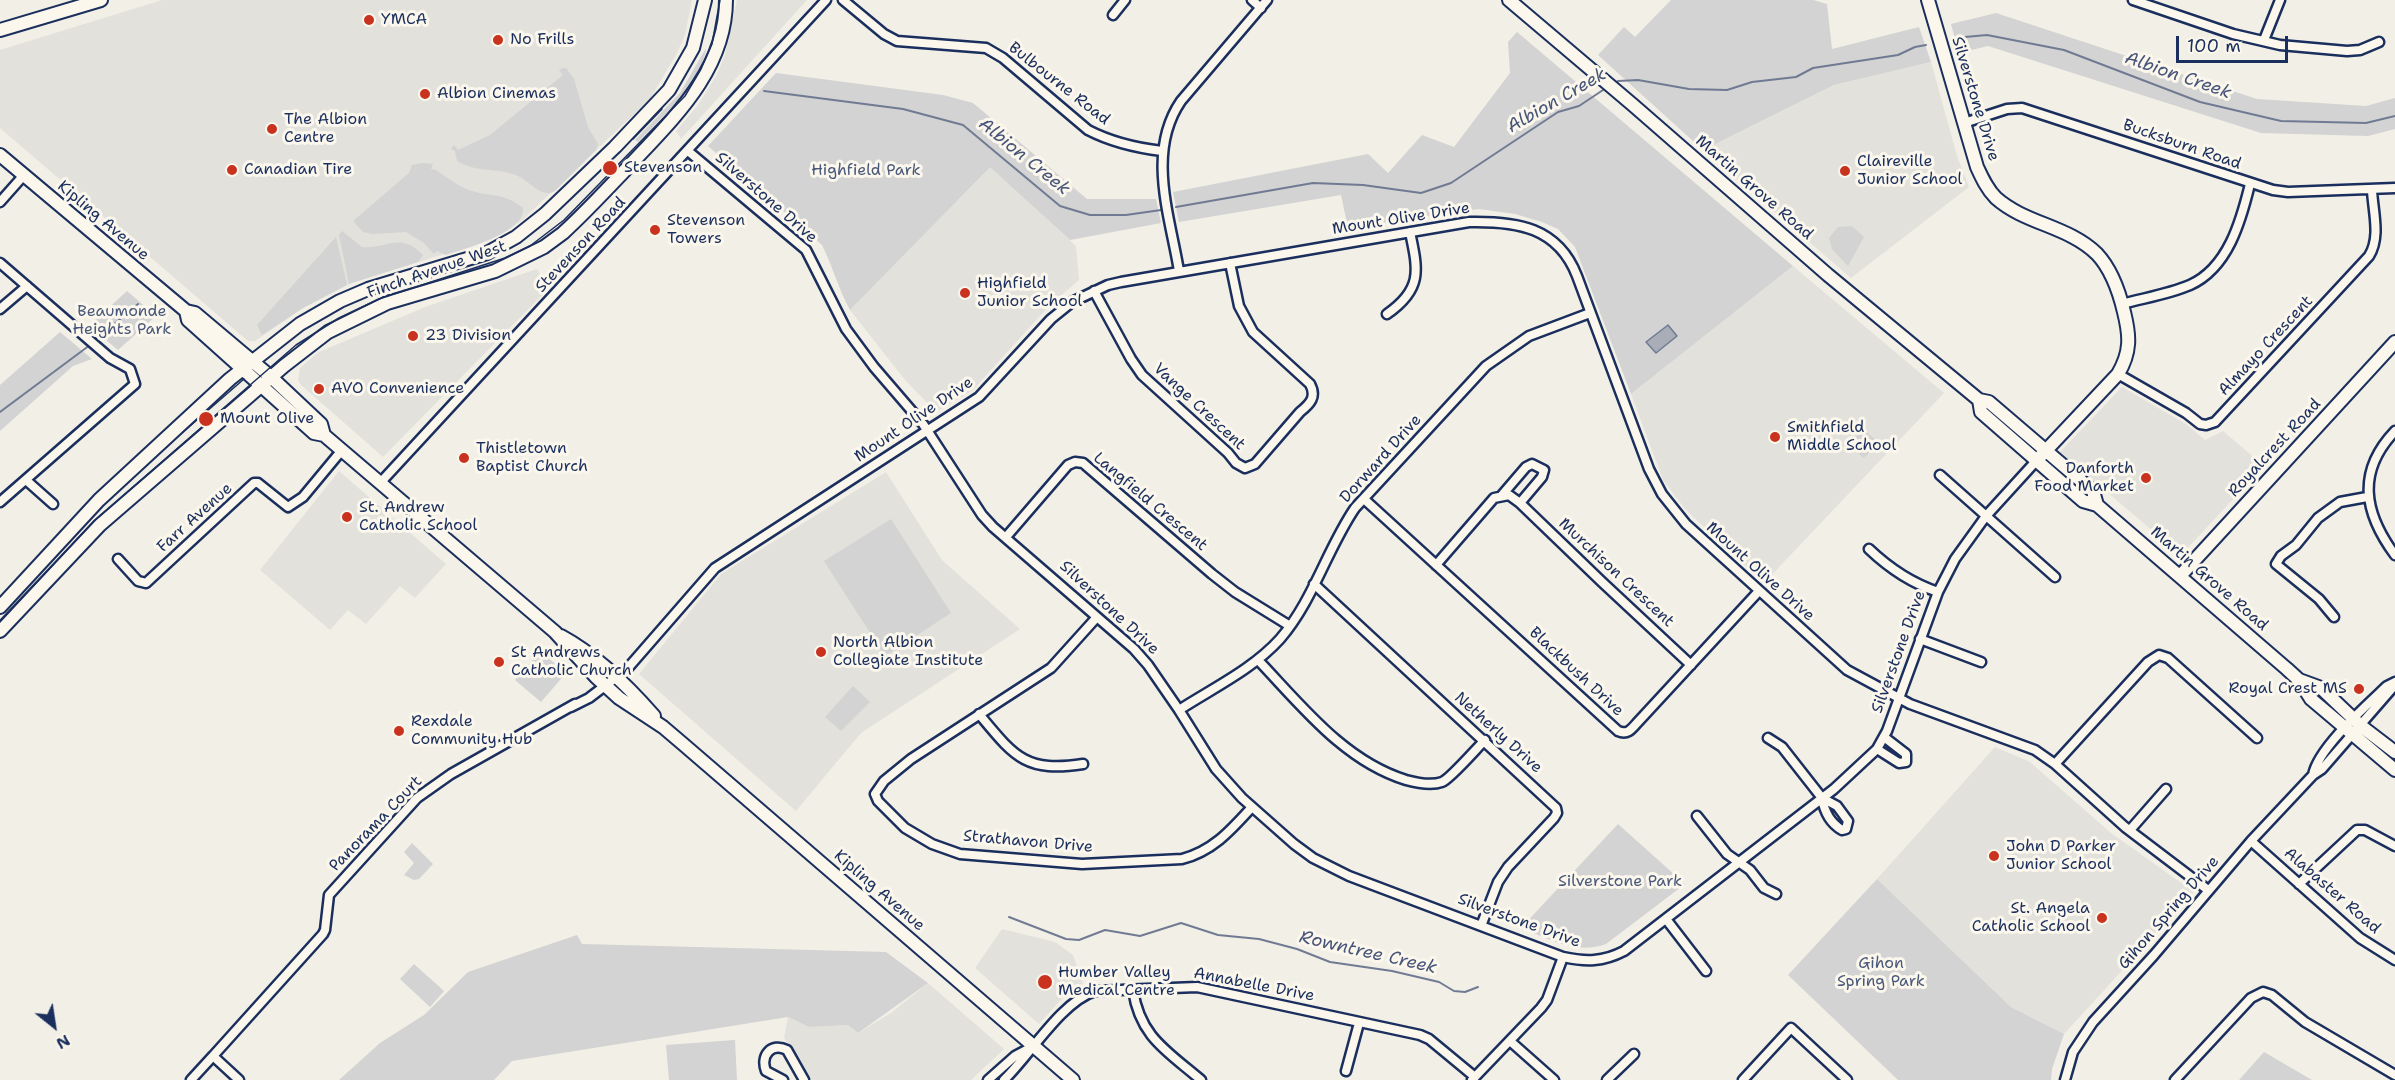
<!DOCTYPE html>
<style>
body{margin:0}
#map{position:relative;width:2395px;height:1080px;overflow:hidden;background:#f2efe6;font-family:"Shantell Sans",sans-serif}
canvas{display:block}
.north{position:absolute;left:24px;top:996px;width:60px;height:60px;-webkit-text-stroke:4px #fbf7ec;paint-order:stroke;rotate:150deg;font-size:16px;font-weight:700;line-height:24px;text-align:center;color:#1b2f5e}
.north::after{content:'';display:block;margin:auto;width:21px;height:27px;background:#1b2f5e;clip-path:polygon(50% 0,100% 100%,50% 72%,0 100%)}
.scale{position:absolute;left:2176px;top:36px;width:112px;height:27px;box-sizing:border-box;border:3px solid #1b2f5e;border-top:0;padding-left:8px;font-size:18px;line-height:21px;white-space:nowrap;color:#1b2f5e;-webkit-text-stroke:4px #fbf7ec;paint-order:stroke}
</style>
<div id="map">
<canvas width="2395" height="1080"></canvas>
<div class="north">N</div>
<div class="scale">100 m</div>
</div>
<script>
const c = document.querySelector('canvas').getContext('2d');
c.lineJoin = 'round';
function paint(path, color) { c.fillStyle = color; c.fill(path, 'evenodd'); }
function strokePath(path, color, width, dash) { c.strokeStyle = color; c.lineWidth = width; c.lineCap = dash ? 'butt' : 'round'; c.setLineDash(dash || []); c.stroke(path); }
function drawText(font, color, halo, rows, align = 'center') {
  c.font = font + ' "Shantell Sans",sans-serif'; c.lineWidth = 6; c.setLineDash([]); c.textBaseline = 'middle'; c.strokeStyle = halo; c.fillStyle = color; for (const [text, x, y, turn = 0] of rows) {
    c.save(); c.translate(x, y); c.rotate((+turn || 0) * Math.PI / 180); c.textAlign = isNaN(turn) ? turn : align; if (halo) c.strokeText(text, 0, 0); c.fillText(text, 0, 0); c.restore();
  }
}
paint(new Path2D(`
 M162 0H692L685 35 676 55 650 99 520 222 481 243 353 282 303 308 255 341H248L0 128V50Z
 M737 0H807L681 139 676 131 698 105 716 76 725 55Z
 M1931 62 1957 156 1969 187 1851 278 1703 150 1834 85Z
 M990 166 1076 246 1079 280 1049 306 972 391 936 412 905 380 850 310Z
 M1793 266 1944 393 1764 583 1685 509 1663 480 1631 394Z
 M537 269 549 288 383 457 300 384 298 380 300 368 317 353 425 307Z
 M2122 387 2186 424 2205 440 2223 431 2264 466 2181 555 2060 452Z
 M339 471 446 564 415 598 400 586 366 624 348 610 330 630 260 570Z
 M886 472 942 560 1020 629 861 733 796 811 639 674 721 574Z
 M1995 747 2030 762 2111 833 2194 892 2064 1034 2011 1007 1877 879Z
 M1002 929 1055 942 1073 955 1083 984 1067 993 1039 1024 975 968Z
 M928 983 1004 1049 971 1080H812L784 1038 788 1017 809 1027 848 1025 858 1033 891 1013Z`), '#e2e1dc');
paint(new Path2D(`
 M1671 0H1813L1827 4 1832 49 1919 27 1931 62 1834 85 1703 150 1598 55 1624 27 1635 37Z
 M1996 13 2257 99 2366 106 2395 98V129L2368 136 2261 133 1988 46 1959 53 1951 24Z
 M1517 32 1793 266 1631 394 1575 247 1558 229 1542 222 1515 214 1479 209 1348 228 1341 195 1179 222 1173 192 1368 154 1388 173 1422 135 1454 147 1510 73 1508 42Z
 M706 48C704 79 659 121 638 142L635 140 680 93Z
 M563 68H566L574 79 588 127 598 144 596 150 555 191C541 199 530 181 518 176 498 167 476 173 457 161L455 151 451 149 454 145 458 150 490 135 563 75 559 70Z
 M776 73 943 95 973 103 1087 199H1156L1161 223 1070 240 990 167 850 310C838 288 833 267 822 245L708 146Z
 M422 163 433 164 431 169 436 170C447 177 456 185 469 190 491 198 502 191 523 208 525 233 466 248 446 255L437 251 434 254 424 243 406 232 372 234 363 232 353 221 409 173 412 165Z
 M1852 226 1864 237 1848 266 1832 249 1829 238 1838 227Z
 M342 231 362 247C387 249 400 231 423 255L418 262 349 284 339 235Z
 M336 237 347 285 303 308 262 335 257 325Z
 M127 291 156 316 118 350 89 326Z
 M60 332 92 359 73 366 0 431V385Z
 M1863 429 1878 442 1864 458 1848 445Z
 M891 519 951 613 885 656 824 561Z
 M540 651 566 673 541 702 515 680Z
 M853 686 870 702 841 731 825 717Z
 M1618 824 1685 884 1606 944C1575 955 1550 939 1521 928Z
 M412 843 433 864 419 879 414 880 404 875 414 863 404 852Z
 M1877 879 2011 1007 2064 1034 2052 1069 2051 1080H1898L1788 975Z
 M577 935 582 944 886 952 928 983 858 1033 848 1025 809 1027 788 1017 512 1061 494 1080H339L380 1043 424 1015 468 972Z
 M414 964 444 991 430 1007 400 979Z
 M735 1040 737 1080H669L666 1045Z
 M2264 1052 2312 1080H2239Z`), '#d2d3d2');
const water = new Path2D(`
 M1668 325 1677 336 1656 353 1646 342Z`);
paint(water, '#a9adb7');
strokePath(water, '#707b93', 1.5);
strokePath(new Path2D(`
 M1954 38 1987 35 2064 50 2200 102 2281 121 2366 123 2395 116
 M1613 84 1618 81 1638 80 1689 89 1727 90 1752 82 1796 77 1813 68 1898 55 1915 47 1926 45
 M764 91 903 109 963 125 1060 206 1090 215H1126L1161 210
 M1176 207 1313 183 1363 185 1421 193 1451 183 1558 112 1579 106 1606 88
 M94 341 138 304
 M0 412 90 345
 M1009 917 1066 939 1079 940 1105 930 1140 936 1181 923 1218 935 1259 939 1297 949 1330 962 1392 971 1439 982 1454 991 1465 992 1478 987`), '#707b93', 2);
const street = new Path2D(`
 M843 0 884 34 897 41 986 48 1003 58 1088 130C1111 142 1137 148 1162 151
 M1252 0 1261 8
 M2133 0 2233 34 2280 45 2347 51 2360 50 2379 42
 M1113 15 1125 0
 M2264 40 2280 0
 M1964 123 2007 109 2022 108 2273 190 2288 192 2395 188
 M688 151 806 250 846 329 874 367 923 424 982 515 993 527 1134 649 1148 665 1179 710 1216 769 1242 798 1294 844 1313 858 1349 876 1563 957C1586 962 1603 962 1624 951L1834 789 1877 749 1887 731 1938 592 1955 559 1986 516 2037 460
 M0 202 24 175
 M0 263 110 358 130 369 135 384 0 502
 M1179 271C1170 216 1146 152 1181 101L1267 0
 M1094 291 1131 359 1142 375 1228 453 1236 463 1245 468 1255 464 1300 412C1310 404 1317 397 1310 384L1253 332 1239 306 1230 263
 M2122 304C2144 298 2169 294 2190 285 2228 268 2241 221 2250 184
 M0 309 27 286
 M1387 314C1423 289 1418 270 1410 232
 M2118 374 2186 413 2200 424 2206 425 2215 422 2369 256C2381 237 2373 212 2372 190
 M2395 431C2356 472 2364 513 2395 555
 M1940 475 2055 577
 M26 480 53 504
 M381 482 826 0
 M1502 495 1526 467 1532 464 1544 470 1542 477 1520 503
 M1364 499 1618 731C1627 735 1631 730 1637 723L1759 591
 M1006 537 1068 465 1075 462 1083 463 1212 574 1235 592 1290 626
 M1869 549C1890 569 1911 583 1938 592
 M118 559 138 581 146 583 254 483H258L288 507 303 497 342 450
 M1436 565 1494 498 1509 495 1520 503 1602 582 1691 665
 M1314 584 1556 808 1557 813 1554 818 1508 867 1498 882 1481 926
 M1097 617 1051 668 911 759 884 781 875 794 878 801 905 828 932 844 960 854 1082 864 1182 859C1213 851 1231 830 1252 807
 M2334 617 2319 599 2276 564 2281 556 2296 545 2318 518 2340 502 2367 497
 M1920 639 1981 662
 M1258 660C1301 705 1344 761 1406 780 1417 783 1431 786 1442 782 1450 779 1476 749 1485 740
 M571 707 589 698 627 669 715 568 979 397 1051 319 1072 302 1108 285 1121 282 1469 222C1517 221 1558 227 1577 276L1649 469 1662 494 1686 524 1847 670 1910 704 2035 750 2055 764 2125 827 2208 890
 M1179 710C1213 688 1253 669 1280 639 1313 601 1327 549 1355 508L1486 366 1529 336 1590 313
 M979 714C1014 756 1025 773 1083 764
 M1768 738 1782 747 1822 798
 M1877 749 1899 763 1906 762V754L1884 737
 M2055 764 2148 662 2159 655 2168 658 2257 738
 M2313 775C2318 748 2366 706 2387 686L2395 682
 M1822 798 1837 806 1848 821 1846 829 1842 830C1830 823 1824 810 1822 798Z
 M1697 816 1727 854 1750 870 1764 888 1776 894
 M2130 830 2166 789
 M2251 841 2360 938 2395 960
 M2299 884 2357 830H2365L2395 846
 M1666 919 1706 971
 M1133 990C1140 1037 1167 1051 1201 1080
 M1510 1041 1554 1080
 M1346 1071 1359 1023
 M191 1080 213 1056
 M239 1080 213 1056 323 934 325 930 329 895 417 798 451 774 575 704
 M783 1080 766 1071C760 1056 771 1042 787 1050L804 1080
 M988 1080 1015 1056 1030 1048
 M1004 1080C1030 1055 1061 1002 1095 991L1197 987 1420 1035 1429 1039 1475 1077
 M1472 1080 1541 1008 1547 1000 1563 957
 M1607 1080 1634 1054
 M1743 1080 1791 1028 1847 1080
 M2065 1080 2073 1052 2093 1022 2154 955 2251 841 2313 775 2322 769 2395 685
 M2175 1080 2251 998 2263 992 2272 995 2305 1022 2395 1075`);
const secondary = new Path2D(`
 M1509 0 1633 105 1828 275 1979 400 1989 402 2093 491 2097 505
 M1928 0 1977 167C1982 178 1987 189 1996 198 2025 224 2069 226 2097 254 2112 270 2119 291 2124 312 2130 336 2131 352 2118 374L2037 460
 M0 30 101 0
 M0 155 186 311 195 313 271 377 321 424 324 435
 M186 311 188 320 314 433 324 435 555 632 596 677 619 698 663 727 683 744 1073 1080
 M1979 400 1981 412 2083 501 2097 505 2287 669 2299 680 2311 699 2395 770
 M2180 576 2395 342
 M0 607 99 500 230 379 300 324 340 301 368 289 487 253 516 237 545 214 615 147 669 90 693 48 705 0
 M0 631 100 525 284 366 328 332 387 303 495 271 544 247 563 233C587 211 609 187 631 164 675 117 726 69 726 0
 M561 636C596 655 628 686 654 716
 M2299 680 2321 688 2361 726 2395 752`);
strokePath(street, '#1b2f5e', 13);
strokePath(secondary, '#1b2f5e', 16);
strokePath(street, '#fbf7ec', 8);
strokePath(secondary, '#fbf7ec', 12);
strokePath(new Path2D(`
 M633 139 662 109
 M183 432 244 379
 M0 622 94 521 296 345 339 318 379 299 505 258 530 246 564 220 685 96 701 69 712 44 720 0`), '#1b2f5e', 1.5);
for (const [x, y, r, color] of [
 [369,20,6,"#c8321e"],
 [498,40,6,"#c8321e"],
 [425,94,6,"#c8321e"],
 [272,129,6,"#c8321e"],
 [610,168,8,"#c8321e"],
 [232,170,6,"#c8321e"],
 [1845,171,6,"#c8321e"],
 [655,230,6,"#c8321e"],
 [965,293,6,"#c8321e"],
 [413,336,6,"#c8321e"],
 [319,389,6,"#c8321e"],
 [206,419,8,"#c8321e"],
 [1775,437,6,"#c8321e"],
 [464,458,6,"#c8321e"],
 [2146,478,6,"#c8321e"],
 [347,517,6,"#c8321e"],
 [821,652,6,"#c8321e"],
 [499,662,6,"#c8321e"],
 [2359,689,6,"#c8321e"],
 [399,731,6,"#c8321e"],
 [1994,856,6,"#c8321e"],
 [2102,918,6,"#c8321e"],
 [1045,982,8,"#c8321e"]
]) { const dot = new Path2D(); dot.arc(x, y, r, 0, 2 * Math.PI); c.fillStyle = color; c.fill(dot); strokePath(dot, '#fbf7ec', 2); }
drawText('16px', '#1b2f5e', '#fbf7ec', [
 ["YMCA",381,20],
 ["No Frills",510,40],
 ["Albion Cinemas",437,94],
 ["The Albion",284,120],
 ["Centre",284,138],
 ["Claireville",1857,162],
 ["Junior School",1857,180],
 ["Stevenson",624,168],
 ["Canadian Tire",244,170],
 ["Stevenson",667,221],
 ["Towers",667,239],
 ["Highfield",977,284],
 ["Junior School",977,302],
 ["23 Division",425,336],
 ["AVO Convenience",331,389],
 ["Mount Olive",220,419],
 ["Smithfield",1787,428],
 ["Middle School",1787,446],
 ["Thistletown",476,449],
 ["Baptist Church",476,467],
 ["Danforth",2134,469,"right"],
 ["Food Market",2134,487,"right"],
 ["St. Andrew",359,508],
 ["Catholic School",359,526],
 ["North Albion",833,643],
 ["Collegiate Institute",833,661],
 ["St Andrews",511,653],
 ["Catholic Church",511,671],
 ["Royal Crest MS",2347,689,"right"],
 ["Rexdale",411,722],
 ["Community Hub",411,740],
 ["John D Parker",2006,847],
 ["Junior School",2006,865],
 ["St. Angela",2090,909,"right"],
 ["Catholic School",2090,927,"right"],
 ["Humber Valley",1058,973],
 ["Medical Centre",1058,991]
], 'left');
drawText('16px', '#1b2f5e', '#fbf7ec', [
 ["Bulbourne Road",1059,84,38],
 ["Silverstone Drive",1975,99,73],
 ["Bucksburn Road",2182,145,19],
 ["Martin Grove Road",1754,188,41],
 ["Silverstone Drive",766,198,41],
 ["Mount Olive Drive",1401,219,-9],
 ["Kipling Avenue",103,221,40],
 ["Stevenson Road",581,245,-47],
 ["Finch Avenue West",437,270,-19],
 ["Almayo Crescent",2266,346,-47],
 ["Vange Crescent",1199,407,43],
 ["Mount Olive Drive",914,420,-34],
 ["Royalcrest Road",2275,448,-47],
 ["Dorward Drive",1381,459,-48],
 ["Langfield Crescent",1150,502,40],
 ["Farr Avenue",195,518,-42],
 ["Mount Olive Drive",1760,572,42],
 ["Murchison Crescent",1616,573,43],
 ["Martin Grove Road",2209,579,41],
 ["Silverstone Drive",1109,608,43],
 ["Silverstone Drive",1899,652,-70],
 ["Blackbush Drive",1576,672,43],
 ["Netherly Drive",1498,733,42],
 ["Panorama Court",376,824,-46],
 ["Strathavon Drive",1028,842,5],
 ["Kipling Avenue",879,891,41],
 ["Alabaster Road",2332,891,41],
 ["Gihon Spring Drive",2169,913,-49],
 ["Silverstone Drive",1519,921,20],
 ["Annabelle Drive",1254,985,11]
]);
drawText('16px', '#49587b', '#fbf7ec', [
 ["Highfield Park",866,171],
 ["Beaumonde",122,312],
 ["Heights Park",122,330],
 ["Silverstone Park",1620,882],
 ["Gihon",1881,964],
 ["Spring Park",1881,982]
]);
drawText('italic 18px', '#465579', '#fbf7ec', [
 ["Albion Creek",2178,76,19],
 ["Albion Creek",1557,101,-30],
 ["Albion Creek",1024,157,39],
 ["Rowntree Creek",1368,953,13]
]);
</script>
